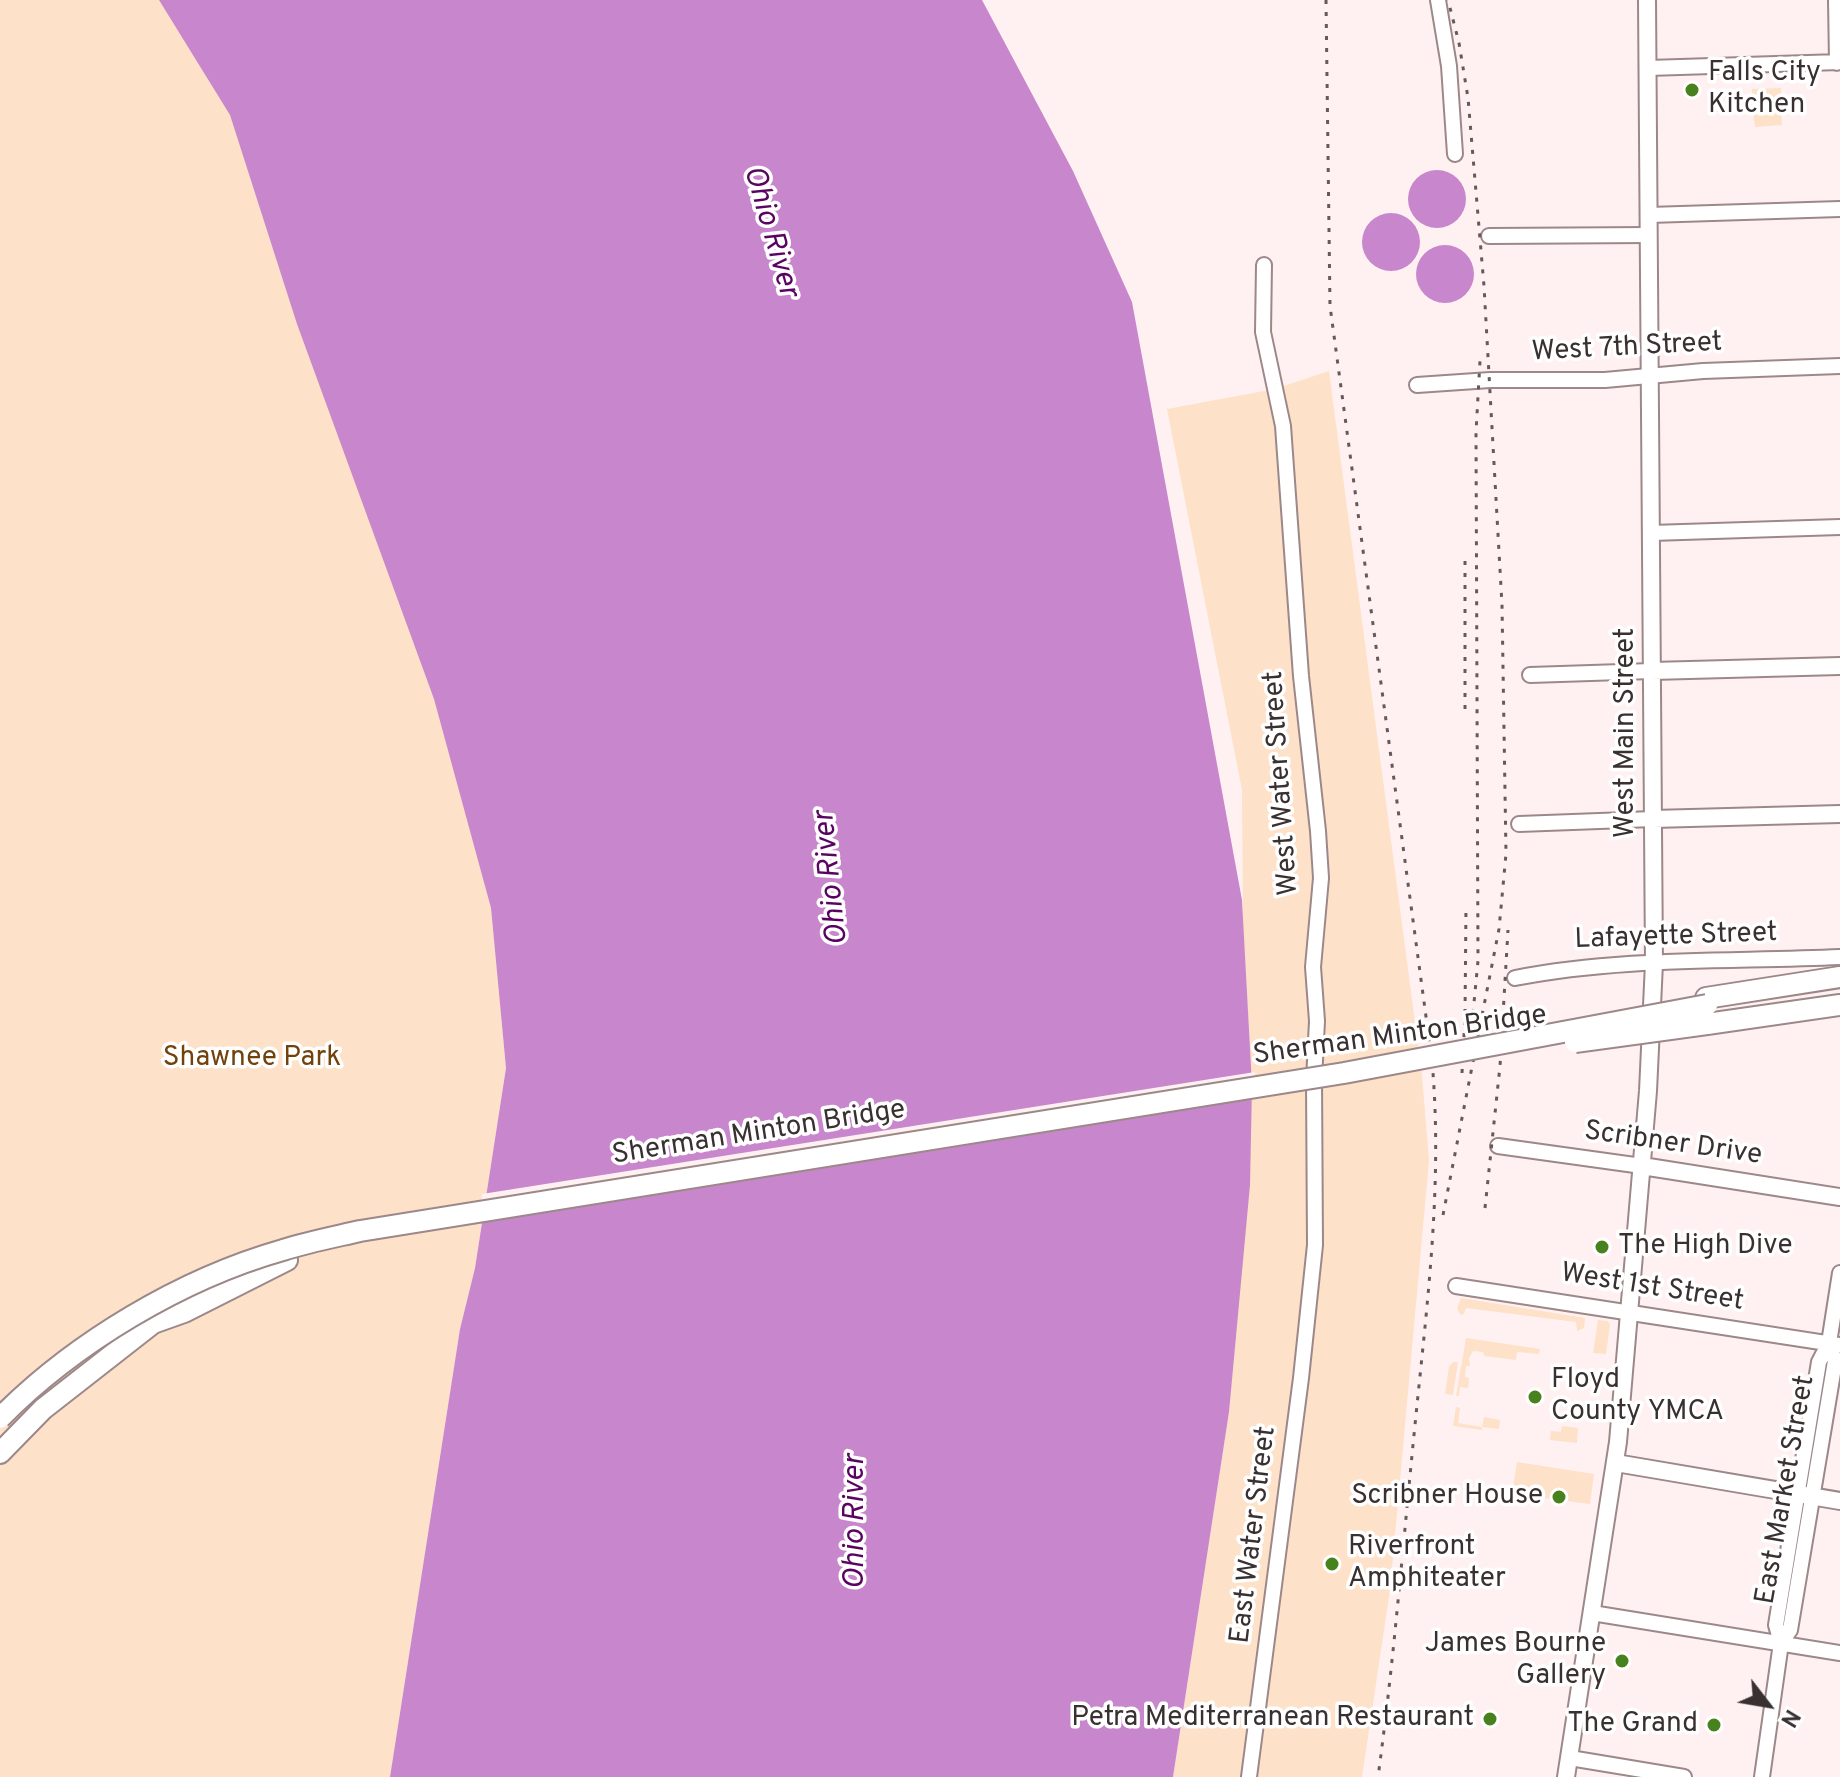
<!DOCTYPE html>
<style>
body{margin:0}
#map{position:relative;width:1840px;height:1777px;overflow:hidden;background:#fff1f1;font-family:Overpass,sans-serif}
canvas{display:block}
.north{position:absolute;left:1728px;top:1665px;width:80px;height:80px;-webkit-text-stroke:6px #fff;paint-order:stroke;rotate:121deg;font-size:22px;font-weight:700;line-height:32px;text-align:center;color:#393031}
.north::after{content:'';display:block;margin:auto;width:28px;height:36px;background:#393031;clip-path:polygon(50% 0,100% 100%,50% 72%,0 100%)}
</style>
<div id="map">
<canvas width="1840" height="1777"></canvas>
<div class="north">N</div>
</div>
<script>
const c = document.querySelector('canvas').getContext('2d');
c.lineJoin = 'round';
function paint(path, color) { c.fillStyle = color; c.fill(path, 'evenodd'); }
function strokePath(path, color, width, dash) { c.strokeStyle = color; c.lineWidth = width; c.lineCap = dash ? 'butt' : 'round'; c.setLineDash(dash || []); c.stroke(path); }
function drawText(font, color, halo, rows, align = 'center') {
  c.font = font + ' Overpass,sans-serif'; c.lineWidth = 7; c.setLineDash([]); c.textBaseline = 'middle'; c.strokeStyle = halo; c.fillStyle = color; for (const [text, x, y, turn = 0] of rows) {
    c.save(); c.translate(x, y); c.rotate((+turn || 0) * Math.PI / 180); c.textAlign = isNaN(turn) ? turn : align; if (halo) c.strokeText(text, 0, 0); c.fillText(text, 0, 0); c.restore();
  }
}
paint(new Path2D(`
 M0 0H172L280 196 378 466 491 908 506 1068 475 1268 460 1329 390 1777H0Z
 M1781 88V103L1753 104 1752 89Z
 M1781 110 1782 125 1755 127 1753 113Z
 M1329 371 1422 1075 1429 1161 1390 1590 1362 1777H1173L1229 1412 1252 1085 1243 925 1242 790 1167 409 1275 389Z
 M1470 1294 1579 1312 1584 1315 1464 1296Z
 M1461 1298 1585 1318 1584 1328 1577 1331 1576 1322 1466 1308 1464 1314 1461 1315 1457 1309Z
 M1598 1320 1608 1321 1610 1325 1606 1354 1593 1353Z
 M1466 1338 1540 1349 1539 1354 1517 1352 1516 1360 1484 1356 1483 1352 1473 1351 1469 1358 1470 1366H1466L1465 1377 1469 1378 1468 1388 1460 1387 1459 1396H1456Z
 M1453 1362H1458L1453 1395 1445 1394 1449 1366Z
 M1456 1407 1460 1408 1458 1423 1482 1427 1484 1417 1500 1420 1499 1429 1482 1427V1430L1453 1426Z
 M1562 1426 1578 1428 1577 1443 1550 1440 1551 1431 1561 1432Z
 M1517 1462 1594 1474 1590 1504 1512 1494Z`), '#fde1c8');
paint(new Path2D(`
 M159 0H982L1073 171 1132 302 1242 900 1252 1085 1250 1185 1229 1412 1173 1777H390L460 1329 475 1268 506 1068 491 908 434 699 297 324 230 115Z
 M1408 199a29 29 0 1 1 58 0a29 29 0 1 1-58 0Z
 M1362 242a29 29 0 1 1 58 0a29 29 0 1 1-58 0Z
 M1416 274a29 29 0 1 1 58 0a29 29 0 1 1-58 0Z`), '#c887cd');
paint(new Path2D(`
 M1255 1072 1256 1085 479 1216 482 1194Z`), '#fff1f1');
const minor = new Path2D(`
 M1438 0 1449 66 1455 154
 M1836 0 1837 63
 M1648 68 1840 62
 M1649 215 1840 209
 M1489 236 1649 235
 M1417 385 1490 380H1605L1703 371 1840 366
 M1651 533 1840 527
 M1530 675 1652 671
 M1519 824 1653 819
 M1515 978C1622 957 1732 962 1840 957
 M1498 1146 1642 1166
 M1456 1286 1840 1345
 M1592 1613 1840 1653
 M1781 1643 1790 1630 1835 1361 1829 1343
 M1570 1758 1684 1777
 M1249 1777 1301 1378 1315 1245 1314 1080 1317 1021 1313 967 1321 878 1318 831 1301 676 1283 426 1263 332 1264 265
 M1762 1777 1781 1643 1776 1625 1819 1362 1829 1343 1840 1273`);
const major = new Path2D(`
 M1652 671 1840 666
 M1653 819 1840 814
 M1642 1166 1840 1197
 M1616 1463 1840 1501
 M1566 1777 1618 1442 1648 1091 1654 963 1647 0`);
const highway = new Path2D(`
 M1706 998 1840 977
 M1707 1024 1840 1005
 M0 1453 43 1409 153 1323 184 1312 287 1260`);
strokePath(minor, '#9d8889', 18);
strokePath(major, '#9d8889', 20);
strokePath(highway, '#9d8889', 24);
strokePath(minor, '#fff', 14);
strokePath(major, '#fff', 16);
strokePath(highway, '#fff', 20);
strokePath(new Path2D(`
 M1326 0 1330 306 1432 1061C1443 1183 1427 1304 1415 1425 1403 1543 1394 1660 1378 1777
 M1465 561V713
 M1473 1013 1478 961 1476 432 1480 361
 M1462 1073 1465 1017 1466 905
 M1485 1208 1500 1066 1508 930
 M1443 1215 1499 929 1506 854 1502 605 1484 286 1468 98 1459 43 1448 0`), '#645a5a', 3, [4, 8]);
const highwayBridge = new Path2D(`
 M1575 1042 1707 1024
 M0 1418C74 1343 181 1279 283 1250 308 1242 334 1237 360 1231L1344 1073 1707 1005`);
strokePath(highwayBridge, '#9d8889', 24, []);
strokePath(highwayBridge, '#fff', 20);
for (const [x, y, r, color] of [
 [1692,90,8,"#47821e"],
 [1602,1247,8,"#47821e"],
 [1535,1397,8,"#47821e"],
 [1559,1497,8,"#47821e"],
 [1332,1564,8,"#47821e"],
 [1622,1661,8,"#47821e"],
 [1490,1719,8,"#47821e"],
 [1714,1725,8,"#47821e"]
]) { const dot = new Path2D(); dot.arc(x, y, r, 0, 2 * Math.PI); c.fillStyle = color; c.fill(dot); strokePath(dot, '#fff', 3); }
drawText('28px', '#393031', '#fff', [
 ["Falls City",1708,74],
 ["Kitchen",1708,106],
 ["The High Dive",1618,1247],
 ["Floyd",1551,1381],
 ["County YMCA",1551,1413],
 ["Scribner House",1543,1497,"right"],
 ["Riverfront",1348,1548],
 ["Amphiteater",1348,1580],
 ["James Bourne",1606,1645,"right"],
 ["Gallery",1606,1677,"right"],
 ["Petra Mediterranean Restaurant",1474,1719,"right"],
 ["The Grand",1698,1725,"right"]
], 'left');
drawText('28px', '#393031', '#fff', [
 ["West 7th Street",1627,349,-3],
 ["West Main Street",1627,733,-90],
 ["West Water Street",1283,783,-94],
 ["Lafayette Street",1676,938,-2],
 ["Sherman Minton Bridge",1400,1037,-8],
 ["Sherman Minton Bridge",759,1134,-9],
 ["Scribner Drive",1673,1145,8],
 ["West 1st Street",1652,1289,9],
 ["East Market Street",1787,1490,-80],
 ["East Water Street",1255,1535,-83]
]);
drawText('28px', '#72420c', '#fff', [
 ["Shawnee Park",252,1059]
]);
drawText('italic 30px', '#5a0461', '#fff', [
 ["Ohio River",769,232,74],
 ["Ohio River",833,878,-96],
 ["Ohio River",857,1522,-90]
]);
</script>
